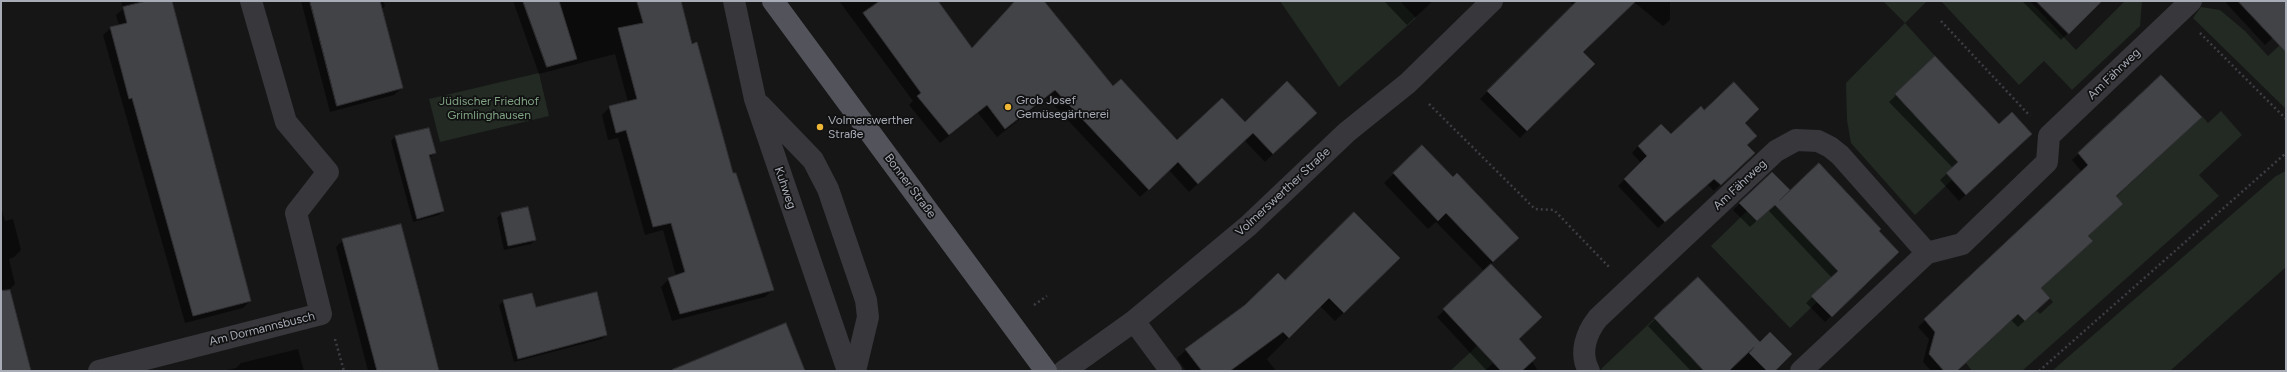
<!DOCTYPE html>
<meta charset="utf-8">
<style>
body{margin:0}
#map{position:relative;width:2287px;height:372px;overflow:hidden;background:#161617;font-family:Figtree,sans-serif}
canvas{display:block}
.frame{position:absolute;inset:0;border:2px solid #a8acb7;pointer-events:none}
</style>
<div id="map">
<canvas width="2287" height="372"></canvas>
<div class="frame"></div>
</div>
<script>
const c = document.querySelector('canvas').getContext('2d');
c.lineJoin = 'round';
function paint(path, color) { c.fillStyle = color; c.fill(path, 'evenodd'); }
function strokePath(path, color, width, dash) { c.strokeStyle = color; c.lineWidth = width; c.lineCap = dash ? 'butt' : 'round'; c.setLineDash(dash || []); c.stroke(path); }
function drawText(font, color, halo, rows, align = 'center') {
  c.font = font + ' Figtree,sans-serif'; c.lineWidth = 3.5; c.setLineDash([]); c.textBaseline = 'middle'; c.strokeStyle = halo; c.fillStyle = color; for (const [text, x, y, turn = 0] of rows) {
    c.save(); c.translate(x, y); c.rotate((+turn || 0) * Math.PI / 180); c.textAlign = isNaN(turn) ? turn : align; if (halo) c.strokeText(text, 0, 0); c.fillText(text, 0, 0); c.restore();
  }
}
paint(new Path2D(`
 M1280 1H1400L1416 18 1339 87Z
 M1883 1H1927L1905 23 1935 56 1895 95 1945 147 1968 153 1946 173 1952 180 1915 215 1851 143 1847 120 1846 83 1905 23Z
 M1941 1H2030L2076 50 2125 1H2142L2140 26 2072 90 2044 61 2019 85Z
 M2201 7 2220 10 2245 31 2268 56 2280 45 2286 26V109L2193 18Z
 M539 73 549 116 440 142 429 99Z
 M2221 111 2242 135 2199 175 2219 196 2022 371H1972L1966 363 2018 314 2025 321 2037 311 2040 314 2053 302 2041 288 2092 241 2082 229 2202 116 2208 123Z
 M2286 171V267L2170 371H2052L2276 176Z
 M1775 204 1839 270 1812 296 1817 302 1790 328 1711 246 1747 211 1757 221Z
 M1654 319 1704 371H1603L1601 369Z
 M1477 346 1493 363 1485 371H1450Z`), '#222a23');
paint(new Path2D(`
 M121 1H171L250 301 243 308 185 323 103 35 111 28 119 26 116 15 123 9Z
 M301 1H383L385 6 381 10 402 88 394 95 330 112Z
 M513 1H680L732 175 773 289 765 297 672 321 661 287 669 279 676 276 663 230 645 235 618 138 608 140 602 115 610 107 628 102 615 54 539 74Z
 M839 1H937L972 49 1017 1H1043L1113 87 1177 141 1245 123 1315 113 1265 162 1244 140 1189 192 1169 170 1140 197 1047 98 997 137 978 113 940 143 909 105 913 101Z
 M1384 1H1433L1407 25Z
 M1569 1H1685L1670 2V20L1663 26 1634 2 1582 52 1594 64 1520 138 1480 99 1574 6Z
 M2022 1H2100L2061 40Z
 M2228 1H2286V25L2265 45 2226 3Z
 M1935 58 1999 125 2024 140 1959 201 1940 180 1953 168 1889 102Z
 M2161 76 2115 196 2087 236 2040 289 2042 305 2018 327 2011 320 1956 371H1931L1923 362 1929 339 1918 327 2082 172 2072 160Z
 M1704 111 1743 123 1747 160 1714 191 1707 184 1658 228 1618 186 1641 163 1632 153 1638 146 1671 135Z
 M428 129 435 153 429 158 443 211 439 215 413 222 391 141 395 137Z
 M1422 146 1453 178 1518 238 1490 265 1541 317 1518 339 1538 371H1487L1437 317 1485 272 1436 222 1428 229 1384 183Z
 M1772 173 1784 197 1878 231 1898 252 1825 322 1806 303 1832 278 1768 210 1750 227 1733 210Z
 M1 206 5 221 13 219 21 250 14 257 9 259 15 284 9 290 30 371H1Z
 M501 214 535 240 531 244 504 250 497 218Z
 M343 240 438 371H368L336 247Z
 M1399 258 1335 321 1320 306 1267 359 1276 371H1186L1177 358 1186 350Z
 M1698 278 1760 343 1773 371H1691L1648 326Z
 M504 301 535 308 606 335 602 339 514 362 499 305Z
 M298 349 304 371H221L236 368 241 363Z`), '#0007');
const building = new Path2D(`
 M147 1H172L251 301 193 316 132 98 129 99 110 27 127 23 123 7Z
 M310 1H380L403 88 337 106Z
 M523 1H559L577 59 547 67Z
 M637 1H681L692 44 697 42 733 173H736L774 290 680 314 668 278 685 272 671 223 653 227 626 130 616 133 609 106 637 99 618 28 643 23Z
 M880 1H938L972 48 1015 1H1044L1113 86 1121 79 1177 140 1222 98 1245 122 1287 81 1317 113 1273 154 1253 133 1198 184 1178 162 1149 190 1055 90 1005 129 987 105 949 135 917 96 921 93 863 13Z
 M1577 1H1636L1583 52 1595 64 1527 131 1487 91Z
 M2036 1H2102L2069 34Z
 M2238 1H2286V52Z
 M1935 56 1999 124 2012 112 2032 134 1966 195 1946 173 1958 162 1895 94Z
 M2161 75 2202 117 2116 196 2123 204 2088 236 2093 241 2041 288 2050 298 2025 321 2018 314 1957 371H1944L1929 354 1935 332 1924 319 2088 165 2078 153Z
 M1734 82 1759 109 1745 123 1757 136 1747 145 1755 153 1721 185 1714 179 1665 222 1624 179 1647 156 1638 146 1661 124 1671 134 1701 106 1704 110Z
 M429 128 436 153 429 155 444 211 417 219 395 136Z
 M1422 145 1453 177 1457 173 1519 238 1493 262 1446 213 1438 221 1393 173Z
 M1819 163 1881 229 1879 231 1899 252 1832 317 1811 296 1838 271 1775 205 1757 221 1739 203 1772 172 1790 190 1780 200Z
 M528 207 536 240 508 246 501 213Z
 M1354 212 1400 258 1344 313 1329 298 1289 338 1283 332 1230 371H1202L1185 349 1245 305 1278 273 1285 280Z
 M401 224 421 300 439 371H377L342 239Z
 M1491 264 1542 317 1519 339 1536 358 1522 371H1501L1443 309Z
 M1698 277 1760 342 1770 332 1792 354 1775 371H1767L1749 353 1754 347 1729 371H1704L1654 318Z
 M10 290 31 371H1V291Z
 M597 292 607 335 518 359 503 300 532 293 536 307Z
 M786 323 805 371H672V370Z`);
paint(building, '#424347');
strokePath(building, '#303033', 1);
strokePath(new Path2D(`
 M1941 21 2030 116
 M2200 33 2286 119
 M1429 104 1535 209 1554 210 1610 268
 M1034 305 1047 296
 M335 339 344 371
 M2039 371 2286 153`), '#3d3e43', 2.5, [2, 3]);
strokePath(new Path2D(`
 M734 1 755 99 848 371
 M760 105 813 160 828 189 866 300 868 317 855 371
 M1134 321 1171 371
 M99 371 321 314 296 213 328 172 286 122 251 1
 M1064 371 1134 321 1248 226 1347 132 1408 83 1492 1
 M1589 371C1579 353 1586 333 1598 318L1776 151 1796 140 1818 141 1830 147 1840 155 1927 253
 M1801 371 1927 253 1962 244 2047 162 2049 136 2191 1`), '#37373c', 22);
strokePath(new Path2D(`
 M773 1 1046 371`), '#53545b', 22);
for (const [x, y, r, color] of [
 [1008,107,4,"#efb736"],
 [820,127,4,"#efb736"]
]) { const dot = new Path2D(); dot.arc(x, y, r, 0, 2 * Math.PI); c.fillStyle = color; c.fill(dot); strokePath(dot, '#111112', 1.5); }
drawText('12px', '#a8acb7', '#111112', [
 ["Am Fährweg",2114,74,-44],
 ["Am Fährweg",1740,185,-43],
 ["Bonner Straße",910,186,53],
 ["Kuhweg",785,188,71],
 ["Volmerswerther Straße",1283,192,-43],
 ["Am Dormannsbusch",262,329,-14]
]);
drawText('12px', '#a8acb7', '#111112', [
 ["Grob Josef",1016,100],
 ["Gemüsegärtnerei",1016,114],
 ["Volmerswerther",828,120],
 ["Straße",828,134]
], 'left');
drawText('12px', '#7fa282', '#111112', [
 ["Jüdischer Friedhof",489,101],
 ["Grimlinghausen",489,115]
]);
</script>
